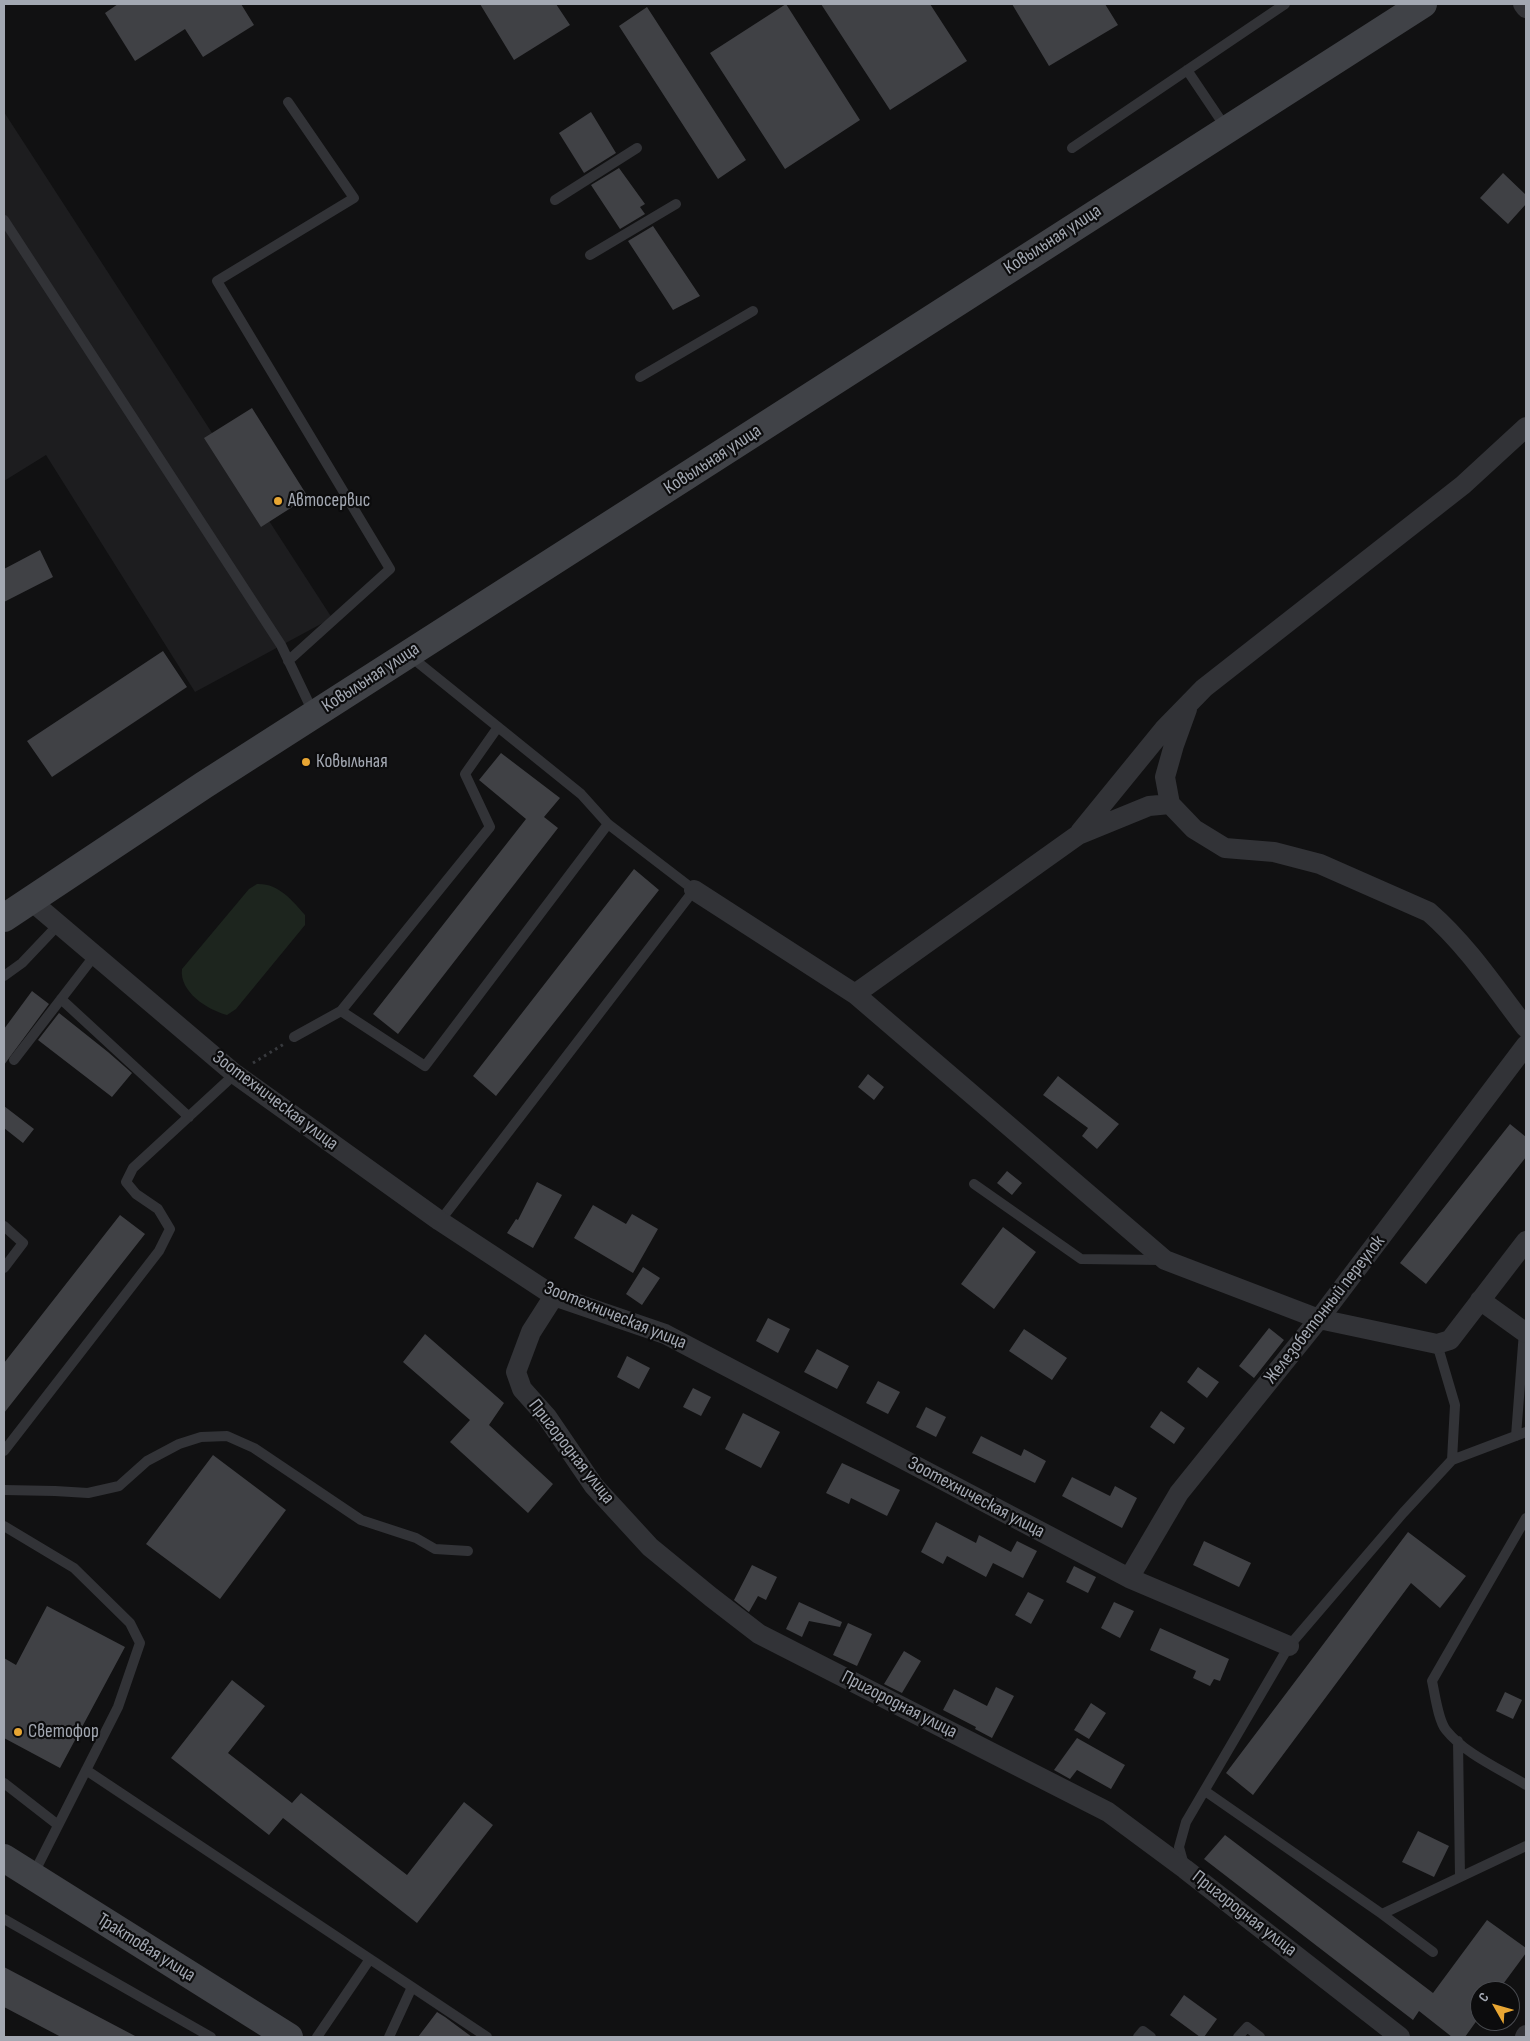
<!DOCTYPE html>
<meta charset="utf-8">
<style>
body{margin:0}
#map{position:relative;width:1530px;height:2041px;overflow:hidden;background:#111112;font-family:"Sofia Sans Condensed",sans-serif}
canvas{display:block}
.frame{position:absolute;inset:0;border:5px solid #a3a8b2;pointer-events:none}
.north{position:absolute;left:1470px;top:1981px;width:50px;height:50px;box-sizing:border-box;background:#0c0c0d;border:1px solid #484a4f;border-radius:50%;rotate:308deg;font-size:14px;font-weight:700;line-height:20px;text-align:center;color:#a3a8b2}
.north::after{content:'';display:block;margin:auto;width:18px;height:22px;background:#e8a633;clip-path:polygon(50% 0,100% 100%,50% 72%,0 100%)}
</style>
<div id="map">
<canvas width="1530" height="2041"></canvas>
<div class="frame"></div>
<div class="north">С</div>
</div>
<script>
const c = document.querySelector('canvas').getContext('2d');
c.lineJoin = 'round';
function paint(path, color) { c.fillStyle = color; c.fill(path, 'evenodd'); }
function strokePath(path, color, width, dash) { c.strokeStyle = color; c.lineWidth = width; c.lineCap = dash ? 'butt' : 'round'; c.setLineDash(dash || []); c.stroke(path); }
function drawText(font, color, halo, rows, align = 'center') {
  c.font = font + ' "Sofia Sans Condensed",sans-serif'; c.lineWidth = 4.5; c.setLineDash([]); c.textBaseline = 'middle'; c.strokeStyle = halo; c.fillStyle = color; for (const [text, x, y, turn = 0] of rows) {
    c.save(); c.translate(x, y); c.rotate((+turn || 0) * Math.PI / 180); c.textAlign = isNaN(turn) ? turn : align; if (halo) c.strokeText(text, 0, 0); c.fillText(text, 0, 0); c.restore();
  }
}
paint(new Path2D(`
 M4 112 332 618 195 692 46 455 4 481Z`), '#1d1d1f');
paint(new Path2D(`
 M257 884C278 883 292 900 305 915V925L236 1009 227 1015C208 1010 179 992 182 969L249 889Z`), '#1d251e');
paint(new Path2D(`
 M118 4H241L254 25 203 57 185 29 135 61 105 13Z
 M480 4H556L570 25 514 60Z
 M786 4 860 120 785 169 710 53Z
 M821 4H930L967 61 890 110Z
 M1012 4H1105L1118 25 1049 66Z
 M647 7 746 160 718 179 619 26Z
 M591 112 616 153 584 173 559 133Z
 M619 168 645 204 640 207 645 214 620 229 591 185Z
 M1503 173 1526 195V204L1508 224 1480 198Z
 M653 226 700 296 673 310 628 241Z
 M252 408 308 497 261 527 204 438Z
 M40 550 53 577 4 602V569Z
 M163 651 187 687 52 777 27 741Z
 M501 753 560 798 544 817 558 828 398 1034 373 1014 526 819 479 780Z
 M634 869 659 890 496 1096 473 1076Z
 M32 991 49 1004 4 1065V1029Z
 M59 1013 108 1052 132 1073 112 1097 38 1040Z
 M868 1074 884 1087 874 1100 858 1087Z
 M1058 1076 1119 1124 1097 1149 1082 1136 1088 1128 1043 1095Z
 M4 1106 34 1129 23 1143 4 1128Z
 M1510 1124 1526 1137V1157L1426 1284 1400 1263Z
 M1007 1171 1022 1183 1012 1195 997 1183Z
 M537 1182 562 1195 533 1248 507 1233 516 1219 518 1220Z
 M593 1205 626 1224 632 1214 658 1229 633 1273 574 1238Z
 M120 1215 145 1234 4 1413V1363Z
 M1003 1227 1036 1252 994 1309 961 1284Z
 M643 1267 660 1278 642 1305 626 1294Z
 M768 1318 790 1329 778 1353 756 1341Z
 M1269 1328 1284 1340 1254 1378 1239 1366Z
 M1024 1329 1067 1358 1052 1380 1009 1351Z
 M425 1334 504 1403 489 1425 553 1484 528 1513 450 1442 470 1420 403 1362Z
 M817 1349 849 1366 837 1389 804 1372Z
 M627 1356 650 1368 639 1389 617 1377Z
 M1198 1367 1219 1382 1207 1398 1187 1382Z
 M878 1381 900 1392 888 1414 866 1403Z
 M693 1388 711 1397 701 1416 683 1407Z
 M926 1407 946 1417 936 1437 916 1427Z
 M1161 1411 1185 1428 1174 1444 1150 1427Z
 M743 1413 780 1432 761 1468 725 1449Z
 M981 1436 1021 1456 1024 1449 1046 1461 1035 1483 972 1453Z
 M213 1455 286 1510 220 1599 146 1544Z
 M842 1463 900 1490 887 1516 851 1498 849 1504 826 1493Z
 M1072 1477 1110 1496 1115 1486 1137 1498 1122 1528 1062 1496Z
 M936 1522 976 1543 979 1535 1011 1552 1017 1541 1037 1551 1023 1578 993 1563 986 1577 947 1556 943 1564 921 1552Z
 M1408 1532 1466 1576 1440 1608 1411 1583 1253 1795 1226 1773Z
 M1204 1541 1251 1563 1239 1587 1193 1565Z
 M752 1565 777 1577 766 1600 758 1596 749 1612 734 1600Z
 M1074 1566 1096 1577 1088 1593 1066 1582Z
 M1028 1592 1044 1600 1031 1624 1015 1615Z
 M799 1602 842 1622 840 1627 809 1621 802 1637 786 1629Z
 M1114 1602 1134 1611 1120 1638 1101 1628Z
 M47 1606 125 1647 60 1768 4 1738V1658L16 1665Z
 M848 1623 872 1634 857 1666 833 1655Z
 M1160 1628 1229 1659 1220 1681 1214 1679 1210 1686 1193 1678 1196 1671 1150 1650Z
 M904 1651 921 1661 902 1693 884 1684Z
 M232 1680 265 1706 228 1753 292 1803 301 1793 407 1875 464 1802 493 1825 417 1923 283 1818 269 1835 171 1758Z
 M996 1687 1014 1696 992 1738 975 1729 976 1727 943 1710 954 1689 987 1706Z
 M1505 1692 1522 1700 1513 1719 1496 1711Z
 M1091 1703 1106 1713 1089 1739 1074 1730Z
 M1077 1738 1125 1765 1111 1789 1077 1770 1070 1779 1054 1770Z
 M1418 1831 1449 1846 1434 1877 1402 1862Z
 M1225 1835 1433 1993 1487 1920 1526 1948V1953L1498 1991H1480V2016L1465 2037H1452L1419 2011 1413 2020 1204 1859Z
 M4 1967 137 2037H61L4 2007Z
 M1184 1995 1217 2019 1204 2037H1200L1170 2015Z
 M437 2012 445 2017 472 2037H418Z`), '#404145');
strokePath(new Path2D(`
 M253 1063 284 1044`), '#383a3e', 3, [2.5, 4]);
strokePath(new Path2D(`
 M1187 70 1226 128
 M288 102 354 198 217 281 390 569 288 661
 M1072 148 1285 4
 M555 200 637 148
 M4 220 281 645 314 714
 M590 255 676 204
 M640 377 753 311
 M410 656 581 794 608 824 694 890 440 1221
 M4 976 22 963 59 924
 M61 999 189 1117
 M341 1011 490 827 465 774 498 727
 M294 1037 341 1011 425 1066 608 824
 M14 1060 95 955
 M974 1184 1081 1259 1161 1260
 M4 1226 23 1243 4 1268
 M1437 1344 1455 1405 1452 1460
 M1516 1436 1524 1332
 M4 1451 159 1251 170 1229 158 1209 136 1194 126 1182 133 1168 235 1074
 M4 1490 55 1491 88 1493 119 1486 147 1461 179 1444 201 1437 227 1436 254 1448 361 1520 416 1538 435 1549 468 1551
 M1526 1518 1432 1681C1435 1694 1438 1720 1446 1730 1465 1754 1500 1769 1526 1785
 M4 1526 74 1568 130 1623 140 1643 118 1707 33 1875
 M1458 1741 1460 1877
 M86 1770 487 2037
 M4 1783 58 1825
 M1205 1791 1382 1914 1526 1846
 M1184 1865 1179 1847 1186 1822 1289 1646 1403 1513 1452 1460 1526 1432
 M1382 1914 1433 1952
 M4 1919 211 2037
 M317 2037 370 1959
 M389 2037 412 1987
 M1138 2037 1143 2031 1151 2037
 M1238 2037 1247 2027 1260 2037`), '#323337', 10);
strokePath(new Path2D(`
 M1523 4 1526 8
 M1170 804 1165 777 1174 745 1187 709
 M1080 832 1164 729 1204 688 1463 485 1526 427
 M694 890 855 994 1165 1260 1319 1319 1437 1344 1450 1340 1526 1241
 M30 900 235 1074 440 1221 554 1296 665 1334 1129 1578 1289 1646
 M855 994 1078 835 1149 806 1170 804 1194 829 1225 848 1274 852 1320 864 1429 912C1467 945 1496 989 1526 1028
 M554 1296 531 1332 516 1372 522 1389 547 1417 594 1486 650 1547 711 1597 759 1634 1108 1812 1185 1869 1400 2037
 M1480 1300 1526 1333
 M1129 1578 1179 1493 1319 1319 1526 1045
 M1525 2037 1526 2035`), '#323337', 20);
strokePath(new Path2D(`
 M4 918 204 785 1423 4
 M4 1858 289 2037`), '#404247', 28);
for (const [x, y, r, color] of [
 [278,501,5,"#e8a633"],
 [306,762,5,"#e8a633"],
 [18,1732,5,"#e8a633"]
]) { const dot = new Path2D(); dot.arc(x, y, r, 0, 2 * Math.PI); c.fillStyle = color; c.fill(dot); strokePath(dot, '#0c0c0d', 2); }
drawText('19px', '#a3a8b2', '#0c0c0d', [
 ["Ковыльная улица",1053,240,-33],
 ["Ковыльная улица",713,460,-33],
 ["Ковыльная улица",371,678,-33],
 ["Зоотехническая улица",275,1101,37],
 ["Железобетонный переулок",1325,1310,-52],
 ["Зоотехническая улица",615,1316,22],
 ["Пригородная улица",571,1452,52],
 ["Зоотехническая улица",976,1498,28],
 ["Пригородная улица",899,1705,27],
 ["Пригородная улица",1244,1914,38],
 ["Трактовая улица",146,1948,32]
]);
drawText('19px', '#a3a8b2', '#0c0c0d', [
 ["Автосервис",288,501],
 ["Ковыльная",316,762],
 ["Светофор",28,1732]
], 'left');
</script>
